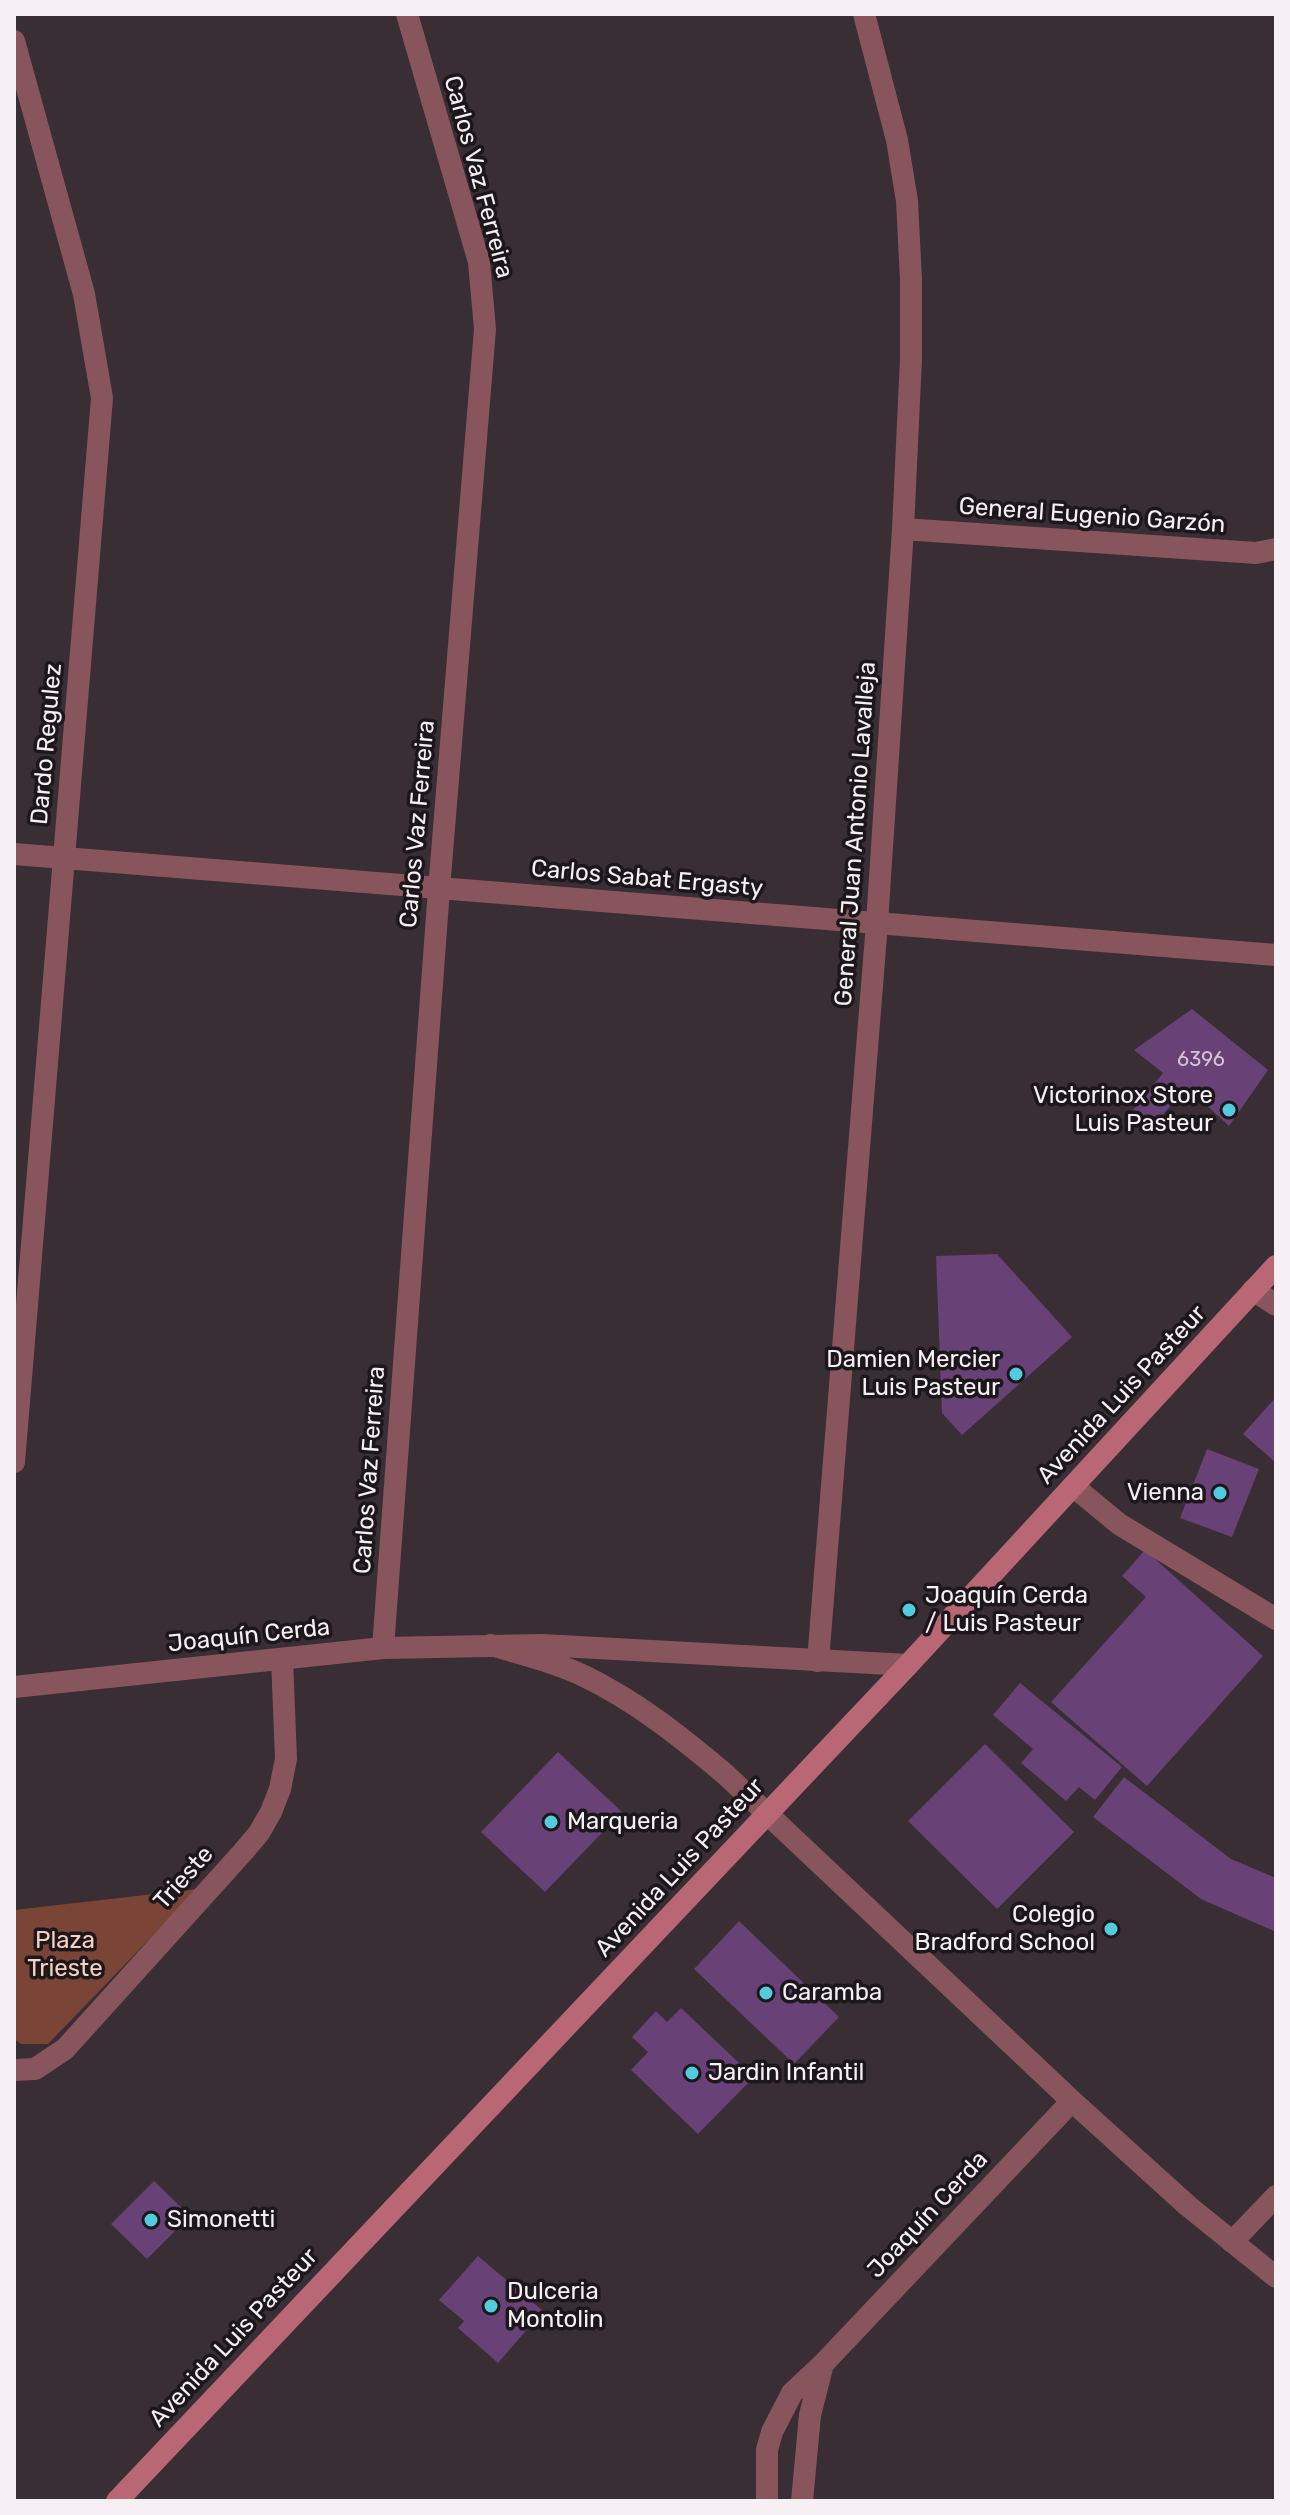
<!DOCTYPE html>
<meta charset="utf-8">
<style>
body{margin:0}
#map{position:relative;width:1290px;height:2515px;overflow:hidden;background:#382e33;font-family:Rubik,sans-serif}
canvas{display:block}
.frame{position:absolute;inset:0;border:16px solid #f6eff3;pointer-events:none}
</style>
<div id="map">
<canvas width="1290" height="2515"></canvas>
<div class="frame"></div>
</div>
<script>
const c = document.querySelector('canvas').getContext('2d');
c.lineJoin = 'round';
function paint(path, color) { c.fillStyle = color; c.fill(path, 'evenodd'); }
function strokePath(path, color, width, dash) { c.strokeStyle = color; c.lineWidth = width; c.lineCap = dash ? 'butt' : 'round'; c.setLineDash(dash || []); c.stroke(path); }
function drawText(font, color, halo, rows, align = 'center') {
  c.font = font + ' Rubik,sans-serif'; c.lineWidth = 7; c.setLineDash([]); c.textBaseline = 'middle'; c.strokeStyle = halo; c.fillStyle = color; for (const [text, x, y, turn = 0] of rows) {
    c.save(); c.translate(x, y); c.rotate((+turn || 0) * Math.PI / 180); c.textAlign = isNaN(turn) ? turn : align; if (halo) c.strokeText(text, 0, 0); c.fillText(text, 0, 0); c.restore();
  }
}
paint(new Path2D(`
 M198 1889 48 2044H21L14 2039V1910Z`), '#7a4537');
paint(new Path2D(`
 M1192 1009 1268 1070 1229 1126 1187 1087 1152 1127 1133 1110 1163 1073 1134 1050Z
 M997 1254 1072 1337 962 1435 942 1413 936 1256Z
 M1276 1397V1463L1243 1434Z
 M1207 1449 1259 1469 1232 1537 1180 1518Z
 M1145 1550 1263 1656 1147 1786 1051 1702 1146 1597 1122 1576Z
 M1020 1683 1122 1767 1095 1800 1079 1787 1066 1801 1021 1763 1033 1749 993 1715Z
 M985 1744 1074 1832 997 1909 908 1821Z
 M558 1752 622 1812 545 1892 481 1832Z
 M1124 1777 1231 1859 1276 1878V1932L1201 1899 1093 1817Z
 M739 1921 839 2017 794 2064 694 1969Z
 M681 2008 754 2077 698 2134 631 2070 648 2052 632 2037 656 2011 667 2022Z
 M154 2181 190 2216 147 2259 111 2224Z
 M478 2256 543 2311 498 2363 458 2328 464 2321 439 2300Z`), '#684176');
strokePath(new Path2D(`
 M1073 1486 1119 1524 1276 1619
 M1232 2242 1276 2196`), '#89555d', 22);
strokePath(new Path2D(`
 M14 41 84 294 102 398 14 1462
 M903 529 1256 553 1276 549
 M14 854 1276 955
 M1253 1290 1276 1305
 M383 1648 439 889 485 329 479 262 407 14
 M818 1661 877 923 903 529 911 359V280L907 201 897 140 864 14
 M14 2070 35 2069 65 2049 243 1852 259 1833 271 1812 280 1789 286 1759 282 1659
 M767 2501V2450L772 2432 792 2393 823 2364 1072 2101
 M802 2501 810 2415 823 2364`), '#89555d', 22);
strokePath(new Path2D(`
 M491 1645C522 1654 554 1662 584 1676 636 1701 681 1737 725 1774L1072 2101 1188 2206 1276 2277
 M14 1687 383 1648 542 1645 908 1665`), '#89555d', 22);
strokePath(new Path2D(`
 M117 2501 908 1665 1276 1266`), '#b96775', 22);
for (const [x, y, r, color] of [
 [1229,1110,8,"#54cade"],
 [1016,1374,8,"#54cade"],
 [1220,1493,8,"#54cade"],
 [909,1610,8,"#54cade"],
 [551,1822,8,"#54cade"],
 [1111,1929,8,"#54cade"],
 [766,1993,8,"#54cade"],
 [692,2073,8,"#54cade"],
 [151,2220,8,"#54cade"],
 [491,2306,8,"#54cade"]
]) { const dot = new Path2D(); dot.arc(x, y, r, 0, 2 * Math.PI); c.fillStyle = color; c.fill(dot); strokePath(dot, '#1c171a', 3); }
drawText('20px', '#d2c4d4', null, [
 ["6396",1201,1060]
]);
drawText('24px', '#f6eff3', '#1c171a', [
 ["Carlos Vaz Ferreira",478,177,75],
 ["General Eugenio Garzón",1092,516,4],
 ["Dardo Regulez",47,744,-85],
 ["Carlos Vaz Ferreira",418,824,-85],
 ["General Juan Antonio Lavalleja",856,834,-86],
 ["Carlos Sabat Ergasty",647,879,5],
 ["Avenida Luis Pasteur",1122,1395,-47],
 ["Carlos Vaz Ferreira",370,1470,-86],
 ["Joaquín Cerda",249,1636,-6],
 ["Avenida Luis Pasteur",680,1868,-47],
 ["Trieste",184,1878,-48],
 ["Joaquín Cerda",928,2215,-47],
 ["Avenida Luis Pasteur",234,2338,-47]
]);
drawText('24px', '#f6eff3', '#1c171a', [
 ["Victorinox Store",1213,1096,"right"],
 ["Luis Pasteur",1213,1124,"right"],
 ["Damien Mercier",1000,1360,"right"],
 ["Luis Pasteur",1000,1388,"right"],
 ["Vienna",1204,1493,"right"],
 ["Joaquín Cerda",925,1596],
 ["/ Luis Pasteur",925,1624],
 ["Marqueria",567,1822],
 ["Colegio",1095,1915,"right"],
 ["Bradford School",1095,1943,"right"],
 ["Caramba",782,1993],
 ["Jardin Infantil",708,2073],
 ["Simonetti",167,2220],
 ["Dulceria",507,2292],
 ["Montolin",507,2320]
], 'left');
drawText('24px', '#f8cfc3', '#1c171a', [
 ["Plaza",65,1941],
 ["Trieste",65,1969]
]);
</script>
